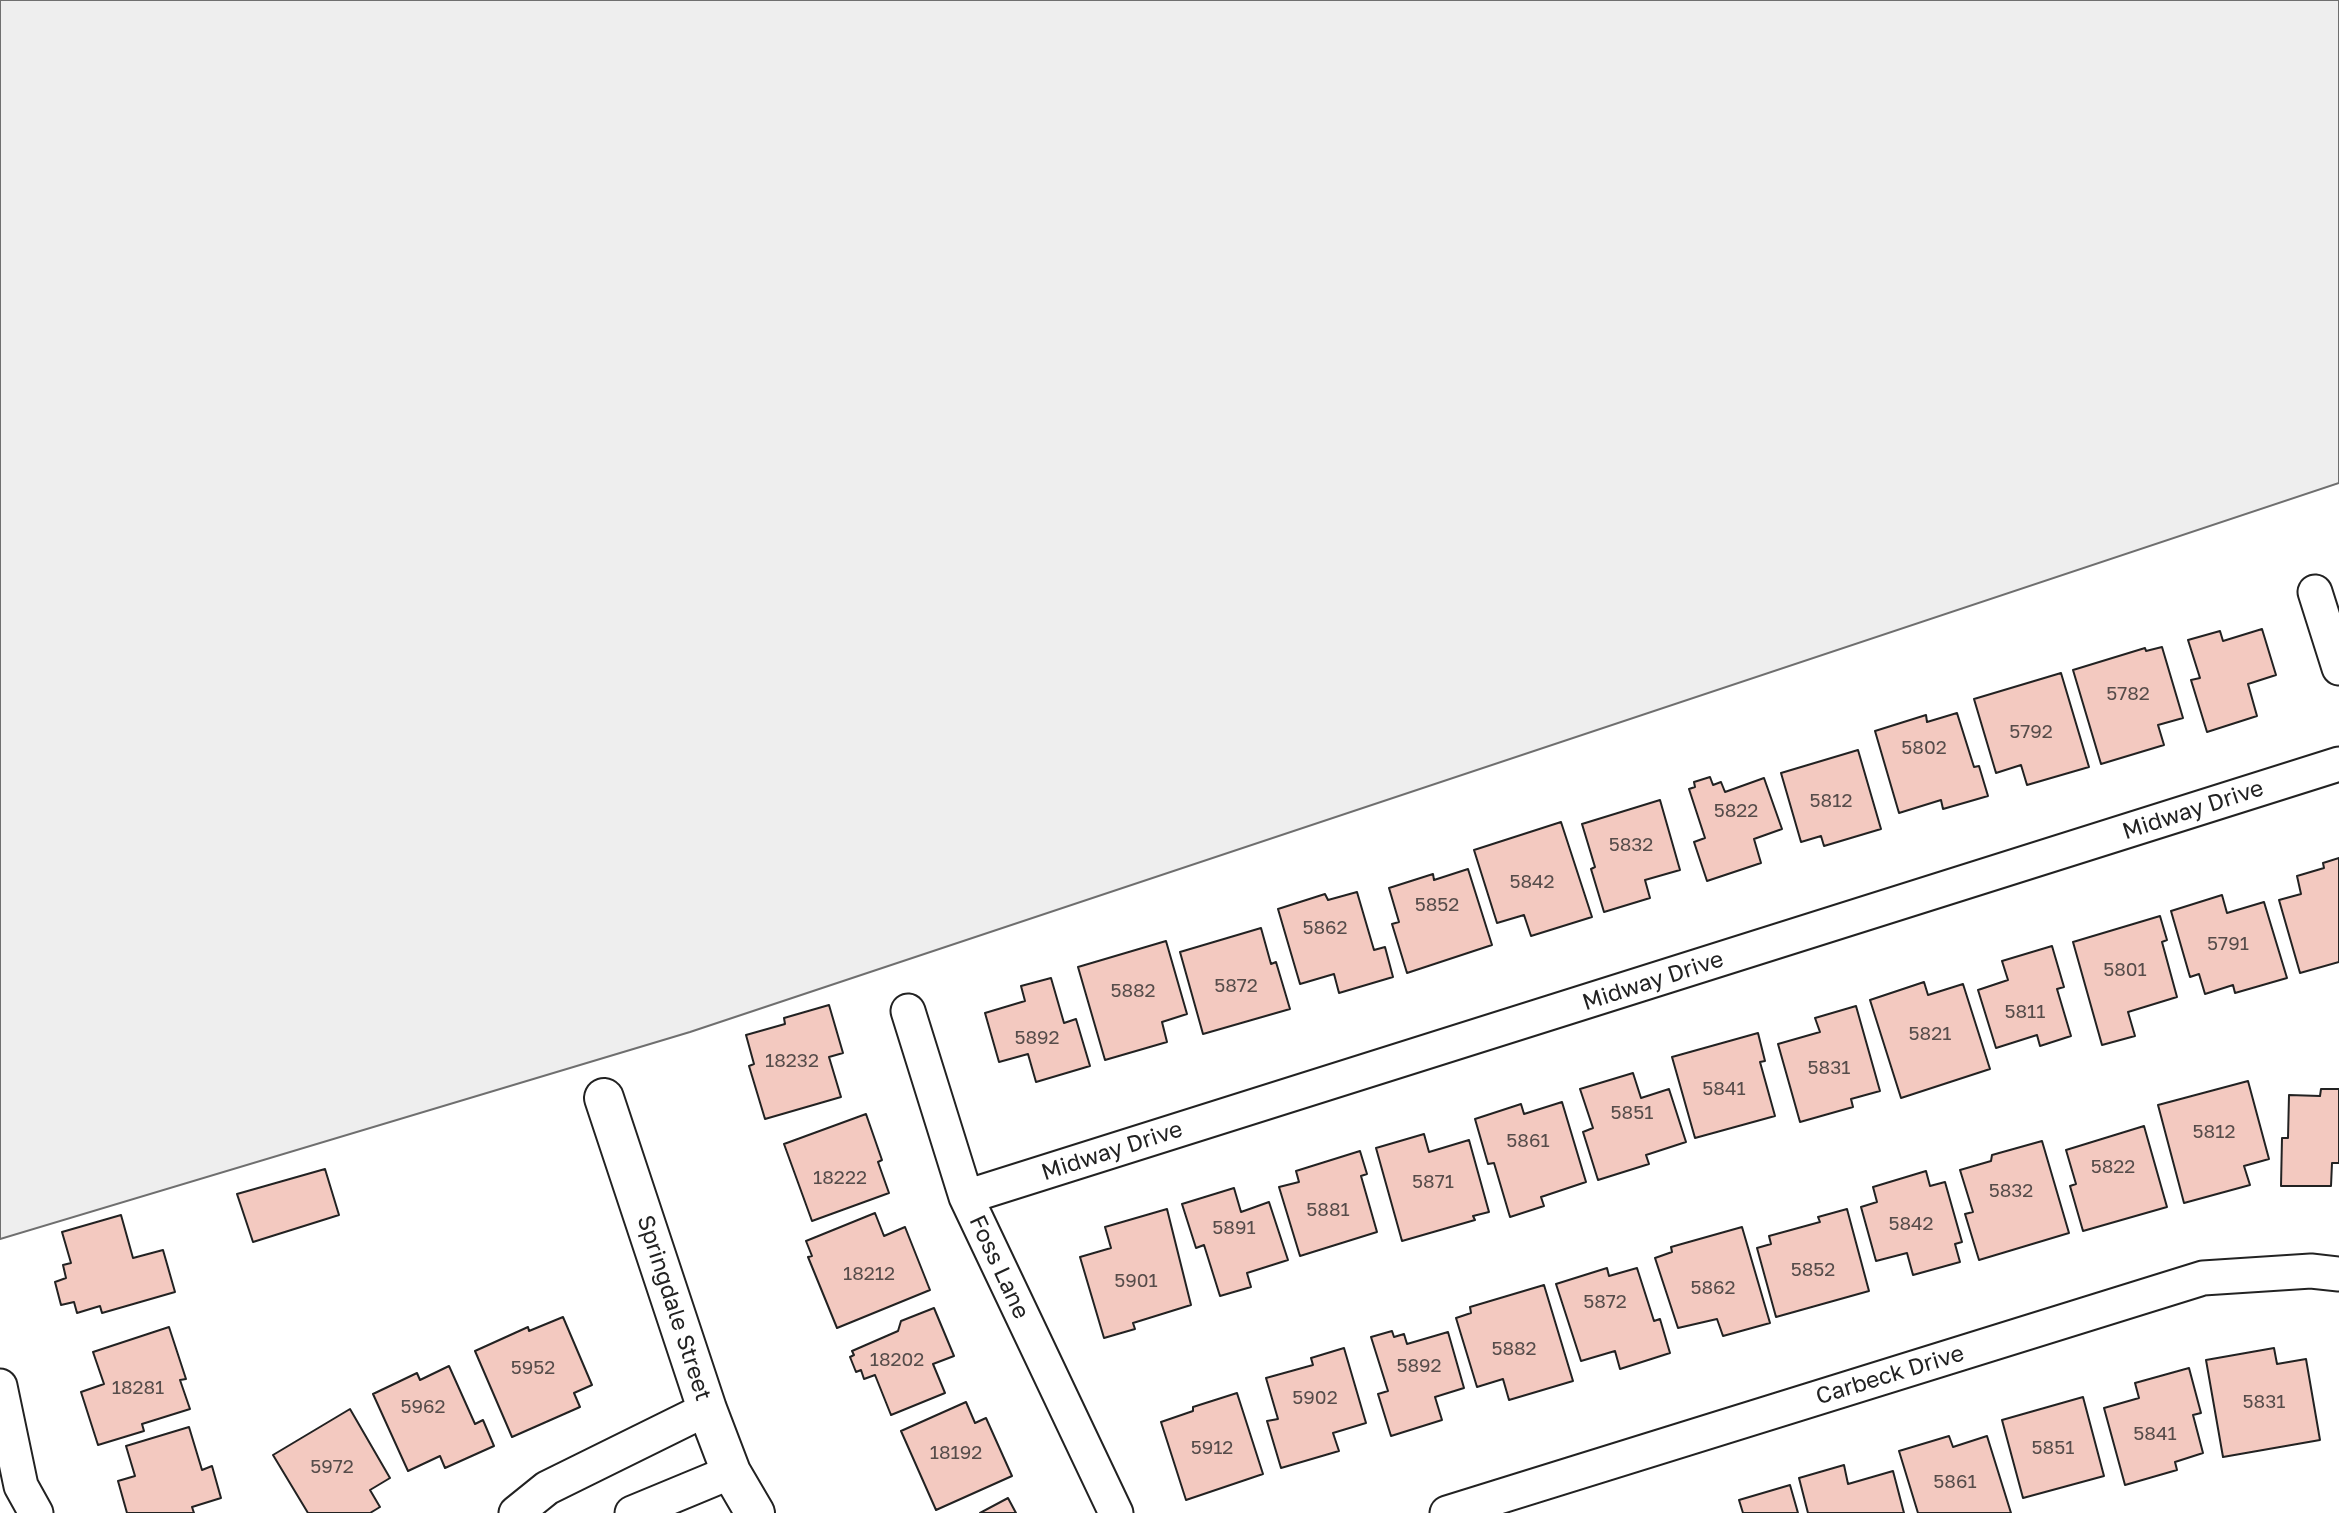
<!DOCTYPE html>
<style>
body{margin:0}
canvas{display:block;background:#fff}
</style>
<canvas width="2339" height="1513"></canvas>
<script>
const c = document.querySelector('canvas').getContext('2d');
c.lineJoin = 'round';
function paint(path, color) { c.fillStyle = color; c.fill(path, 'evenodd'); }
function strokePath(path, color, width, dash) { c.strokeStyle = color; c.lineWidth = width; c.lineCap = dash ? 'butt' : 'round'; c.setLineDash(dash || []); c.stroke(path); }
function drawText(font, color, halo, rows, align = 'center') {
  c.font = font + ' "Golos Text",sans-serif'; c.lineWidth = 5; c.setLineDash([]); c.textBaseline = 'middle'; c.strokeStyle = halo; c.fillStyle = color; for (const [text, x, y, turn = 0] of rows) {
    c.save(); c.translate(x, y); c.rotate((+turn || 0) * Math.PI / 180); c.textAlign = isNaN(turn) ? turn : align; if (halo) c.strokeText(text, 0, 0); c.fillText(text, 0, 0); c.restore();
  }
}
const green = new Path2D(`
 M0 0H2339V483L690 1032 0 1239Z`);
paint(green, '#eee');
strokePath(green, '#6f6f6f', 2);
const building = new Path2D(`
 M2262 629 2276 675 2248 684 2257 716 2207 732 2191 680 2200 678 2188 640 2220 631 2223 641Z
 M2162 647 2183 718 2158 725 2164 745 2101 764 2073 670 2145 648 2146 651Z
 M2061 673 2089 767 2027 785 2021 765 1996 773 1974 699Z
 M1957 713 1974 767 1979 766 1988 796 1943 809 1941 800 1899 813 1875 731 1926 715 1927 722Z
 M1858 750 1881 829 1824 846 1821 836 1801 842 1781 773Z
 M1710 777 1713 785 1721 782 1725 792 1764 778 1782 829 1754 839 1761 863 1707 881 1694 842 1705 838 1689 789 1695 787 1694 782Z
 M1660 800 1680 870 1645 880 1650 898 1604 912 1591 869 1595 867 1582 824Z
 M1561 822 1592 917 1531 936 1524 915 1497 923 1474 850Z
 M2339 858V962L2300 973 2279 900 2301 894 2297 876 2324 868 2323 863Z
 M1468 869 1492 945 1407 973 1392 924 1399 922 1389 888 1433 874 1434 880Z
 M1357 892 1374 950 1385 947 1393 977 1339 993 1334 974 1300 984 1278 909 1325 894 1328 900Z
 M2222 895 2227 913 2264 902 2287 978 2235 993 2233 985 2205 994 2199 974 2190 977 2171 911Z
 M2160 916 2167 940 2162 942 2177 997 2128 1012 2135 1036 2102 1045 2073 942Z
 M1261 928 1271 964 1276 962 1290 1009 1203 1034 1180 952Z
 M1166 941 1187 1014 1162 1022 1167 1042 1105 1060 1078 967Z
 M2052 946 2064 987 2057 989 2071 1036 2040 1046 2037 1035 1996 1048 1978 990 2008 980 2002 961Z
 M1051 978 1064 1023 1076 1019 1090 1066 1036 1082 1028 1054 999 1062 985 1013 1025 1001 1021 986Z
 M1924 982 1928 995 1963 984 1990 1069 1901 1098 1870 1000Z
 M829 1005 843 1053 829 1057 841 1097 765 1119 749 1066 754 1064 746 1035 785 1024 784 1018Z
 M1856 1006 1880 1091 1851 1099 1853 1107 1800 1122 1778 1044 1820 1032 1815 1018Z
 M1758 1033 1765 1061 1760 1062 1775 1116 1695 1138 1672 1057Z
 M1633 1073 1641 1098 1669 1089 1686 1142 1646 1155 1649 1164 1598 1180 1583 1132 1593 1128 1580 1089Z
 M2248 1081 2269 1159 2244 1166 2250 1185 2184 1203 2158 1105Z
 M2321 1089H2339V1163H2332L2331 1186H2281L2282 1138H2288L2289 1095 2320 1096Z
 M1562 1102 1586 1182 1541 1197 1544 1206 1510 1217 1494 1163 1488 1164 1475 1119 1521 1104 1524 1114Z
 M866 1114 882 1160 878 1162 889 1193 812 1221 784 1144Z
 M2144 1126 2167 1207 2083 1231 2070 1186 2076 1184 2066 1150Z
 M1424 1134 1429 1152 1469 1140 1489 1212 1473 1216 1475 1220 1402 1241 1376 1148Z
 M2042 1141 2069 1233 1979 1260 1965 1214 1973 1212 1960 1170 1991 1161 1992 1155Z
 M1360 1151 1367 1174 1361 1176 1377 1232 1300 1256 1279 1187 1299 1182 1296 1171Z
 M325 1169 339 1215 253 1242 237 1194Z
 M1926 1171 1930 1186 1945 1182 1962 1242 1955 1244 1960 1262 1913 1275 1907 1253 1876 1261 1861 1207 1877 1202 1873 1187Z
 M1234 1188 1241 1212 1269 1202 1288 1260 1247 1273 1251 1287 1220 1296 1204 1245 1196 1248 1182 1204Z
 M1167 1209 1191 1305 1133 1323 1135 1329 1104 1338 1080 1257 1111 1248 1105 1227Z
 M1847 1209 1869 1291 1776 1317 1757 1248 1771 1244 1769 1236 1820 1222 1818 1217Z
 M875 1213 884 1236 905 1227 930 1290 837 1328 808 1257 812 1256 806 1241Z
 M121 1215 133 1258 163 1250 175 1292 102 1313 100 1306 77 1313 74 1302 61 1305 55 1282 66 1278 63 1265 71 1263 62 1232Z
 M1742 1227 1770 1323 1723 1336 1717 1319 1678 1328 1655 1258 1672 1252 1671 1247Z
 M1607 1268 1609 1276 1637 1268 1654 1321 1660 1319 1670 1353 1620 1369 1615 1351 1581 1361 1556 1284Z
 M1544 1285 1573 1381 1509 1400 1503 1379 1477 1387 1456 1318 1471 1313 1470 1307Z
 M934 1308 954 1356 933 1364 945 1393 891 1415 875 1375 864 1379 861 1370 856 1372 850 1357 854 1355 852 1351 898 1331 901 1321Z
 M563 1317 592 1385 574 1393 580 1407 512 1437 475 1351 528 1327 529 1331Z
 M169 1327 186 1379 180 1380 190 1409 142 1424 144 1431 98 1445 81 1392 104 1384 93 1352Z
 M1392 1331 1394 1337 1404 1334 1407 1344 1448 1332 1464 1388 1435 1397 1442 1420 1391 1436 1378 1394 1388 1391 1371 1337Z
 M1344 1348 1366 1423 1333 1433 1339 1451 1281 1468 1267 1421 1278 1419 1266 1378 1313 1365 1311 1358Z
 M2274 1348 2277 1364 2306 1359 2320 1440 2223 1457 2206 1360Z
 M449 1366 475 1424 483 1420 494 1446 445 1468 440 1456 408 1471 373 1394 417 1373 420 1380Z
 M2189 1368 2201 1413 2193 1415 2203 1453 2175 1462 2177 1470 2125 1485 2104 1408 2139 1398 2135 1383Z
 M1237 1393 1263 1474 1186 1500 1161 1422 1193 1411V1407Z
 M2083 1397 2104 1476 2023 1498 2002 1420Z
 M966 1402 975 1423 986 1418 1012 1476 936 1510 901 1431Z
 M350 1409 390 1478 370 1490 380 1507 370 1513H308L273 1455Z
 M189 1427 202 1470 212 1466 221 1498 192 1507 194 1513H127L118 1481 135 1476 126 1446Z
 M1949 1436 1953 1447 1987 1436 2011 1513H1918L1899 1451Z
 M1844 1465 1848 1484 1893 1471 1904 1513H1808L1799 1478Z
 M1790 1485 1798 1513H1743L1739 1500Z
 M1008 1498 1016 1513H980Z`);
paint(building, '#f3c9c0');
strokePath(building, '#222', 2);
const street = new Path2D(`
 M2315 592 2339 668
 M908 1011 966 1197 1116 1513
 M966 1197 2339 764
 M0 1386 21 1486 36 1513
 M516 1513 547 1488 707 1409
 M632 1513 731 1472
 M1447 1513 2203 1278 2311 1271 2339 1274`);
const secondary = new Path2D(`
 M604 1098 707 1409 731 1472 755 1513`);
strokePath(street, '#222', 37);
strokePath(secondary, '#222', 42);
strokePath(street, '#fff', 33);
strokePath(secondary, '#fff', 38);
drawText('19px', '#564c4a', null, [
 ["5782",2128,694],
 ["5792",2031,732],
 ["5802",1924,748],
 ["5812",1831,801],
 ["5822",1736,811],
 ["5832",1631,845],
 ["5842",1532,882],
 ["5852",1437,905],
 ["5862",1325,928],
 ["5791",2228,944],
 ["5801",2125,970],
 ["5872",1236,986],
 ["5882",1133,991],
 ["5811",2025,1012],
 ["5821",1930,1034],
 ["5892",1037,1038],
 ["18232",792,1061],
 ["5831",1829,1068],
 ["5841",1724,1089],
 ["5851",1632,1113],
 ["5812",2214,1132],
 ["5861",1528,1141],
 ["5822",2113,1167],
 ["18222",840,1178],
 ["5871",1433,1182],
 ["5832",2011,1191],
 ["5881",1328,1210],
 ["5842",1911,1224],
 ["5891",1234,1228],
 ["5852",1813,1270],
 ["18212",869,1274],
 ["5901",1136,1281],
 ["5862",1713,1288],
 ["5872",1605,1302],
 ["5882",1514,1349],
 ["18202",897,1360],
 ["5892",1419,1366],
 ["5952",533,1368],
 ["18281",138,1388],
 ["5902",1315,1398],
 ["5831",2264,1402],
 ["5962",423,1407],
 ["5841",2155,1434],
 ["5912",1212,1448],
 ["5851",2053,1448],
 ["18192",956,1453],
 ["5972",332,1467],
 ["5861",1955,1482]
]);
drawText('23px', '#222', '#fff', [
 ["Midway Drive",2193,810,-18],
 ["Midway Drive",1653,981,-18],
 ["Midway Drive",1112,1151,-18],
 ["Foss Lane",999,1267,65],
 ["Springdale Street",674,1308,72],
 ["Carbeck Drive",1890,1375,-17]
]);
</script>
